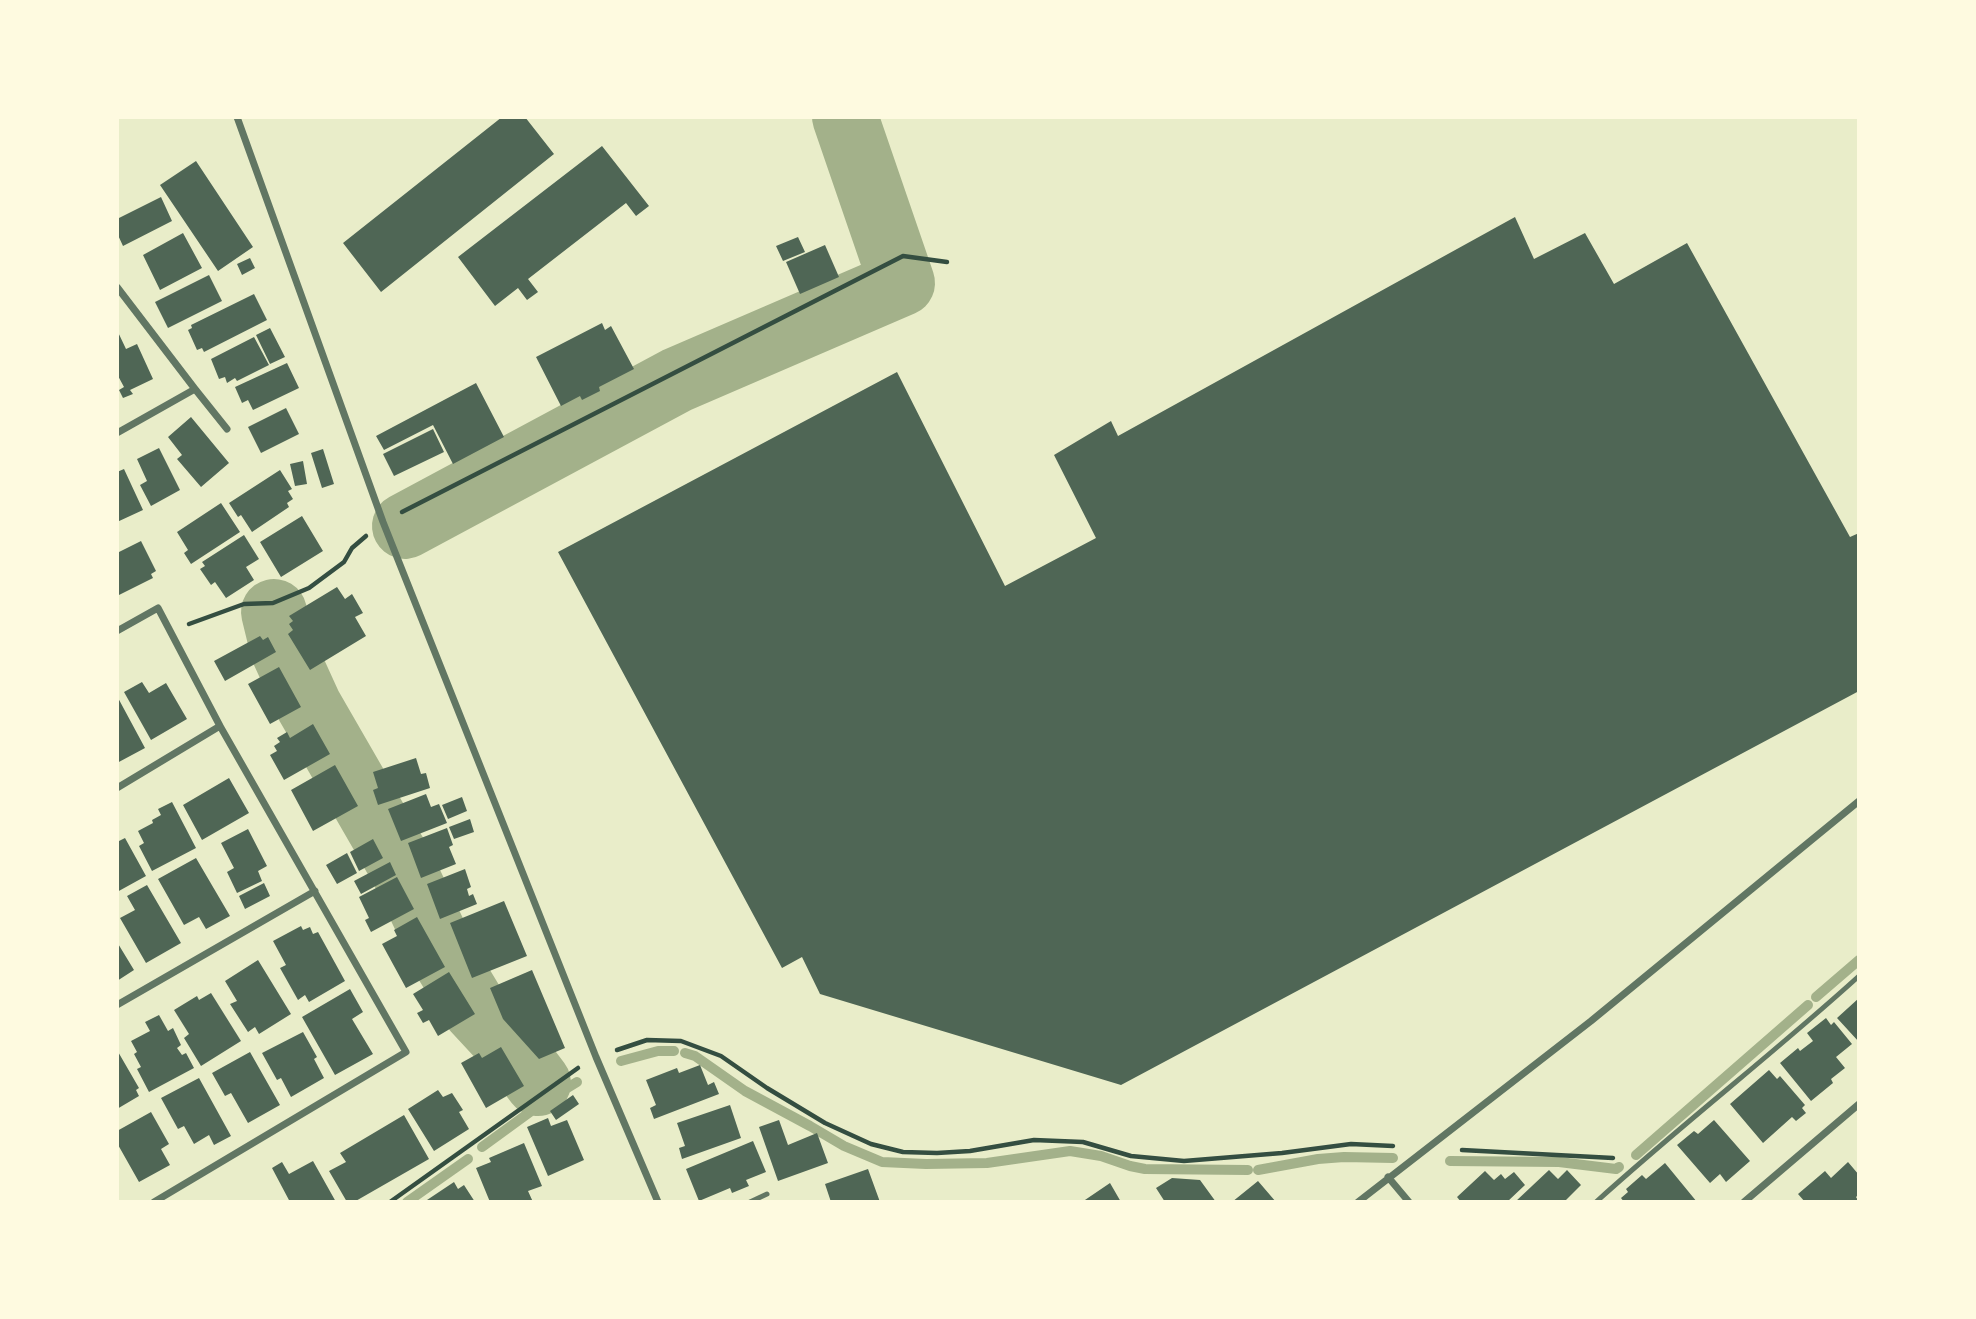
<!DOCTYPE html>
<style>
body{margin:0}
#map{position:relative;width:1976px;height:1319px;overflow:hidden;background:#e9edc9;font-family:"IBM Plex Sans",sans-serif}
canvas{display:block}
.frame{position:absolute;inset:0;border:119px solid #fefae0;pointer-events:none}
</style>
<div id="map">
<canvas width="1976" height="1319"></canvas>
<div class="frame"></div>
</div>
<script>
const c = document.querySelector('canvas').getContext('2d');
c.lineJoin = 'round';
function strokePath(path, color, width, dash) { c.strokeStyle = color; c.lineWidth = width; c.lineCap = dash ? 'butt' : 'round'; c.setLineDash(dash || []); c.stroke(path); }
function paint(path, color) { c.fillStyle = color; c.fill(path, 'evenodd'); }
strokePath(new Path2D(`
 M1816 997 1859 960
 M685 1053 695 1056 745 1091 810 1126 844 1146 882 1162 926 1164 987 1163 1070 1151 1101 1156 1130 1166 1145 1169 1248 1170
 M621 1061 658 1051H674
 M538 1106 577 1082
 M482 1147 530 1112
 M1636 1155 1808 1005
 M1450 1161 1559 1162 1616 1169 1619 1167
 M1258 1170 1318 1159 1344 1157 1393 1158
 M407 1202 468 1159`), '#a3b18a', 10);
strokePath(new Path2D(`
 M405 526 677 380 902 283 845 117
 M274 612 283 649 309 706 403 869 449 966 475 1009 513 1050 538 1083`), '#a3b18a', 66);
paint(new Path2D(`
 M502 117H525L554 154 381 292 343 243Z
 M602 146 649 206 636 216 626 203 528 279 538 292 527 300 518 288 495 306 458 257Z
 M196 161 253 247 218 271 160 185Z
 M161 197 172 221 123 246 117 233V219Z
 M1515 217 1534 259 1585 233 1614 284 1687 243 1850 537 1859 533V691L1121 1085 820 994 802 957 782 968 558 552 897 372 1005 586 1096 538 1054 455 1111 421 1118 436Z
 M183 233 202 268 160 290 143 255Z
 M798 237 805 252 783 261 776 246Z
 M825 245 839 277 800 294 786 262Z
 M250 258 255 268 242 275 237 264Z
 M209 275 222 301 168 328 155 302Z
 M254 294 267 320 204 352 202 348 197 350 188 330 192 328 191 325Z
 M602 323 605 330 611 326 634 369 599 387 600 391 582 400 580 396 561 406 536 357Z
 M270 328 285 357 270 364 256 335Z
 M117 330 126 349 137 344 153 379 130 390 133 394 123 398 119 390 124 387 117 374Z
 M254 337 269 365 237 381 235 378 227 383 225 377 219 379 211 359Z
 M287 363 299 388 253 410 248 400 242 403 235 387Z
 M476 383 504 437 453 464 433 425 384 450 376 436Z
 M286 408 299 434 261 453 248 427Z
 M191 417 229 463 201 487 177 459 182 455 168 437Z
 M433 429 444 452 394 476 383 454Z
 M159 448 180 490 151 506 140 485 147 481 137 459Z
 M323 449 334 484 322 488 311 453Z
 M303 461 307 484 295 486 290 464Z
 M124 469 143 510 117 522V472Z
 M280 470 292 489 288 491 293 499 287 503 289 507 252 532 241 515 238 517 229 503Z
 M221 503 240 532 191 564 184 553 188 550 177 532Z
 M302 516 323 551 281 577 260 542Z
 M244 535 259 559 246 567 254 580 226 598 215 582 211 585 200 569 205 566 202 562Z
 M141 541 156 571 151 574 153 578 117 596V553Z
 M337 587 345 599 352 594 363 613 355 617 366 636 310 670 288 634 293 630 289 624 293 621 289 616Z
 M260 636 263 640 268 637 276 652 225 681 214 661Z
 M279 667 301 707 270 724 248 684Z
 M142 682 149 693 166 683 187 719 151 740 124 692Z
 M117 696 145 748 117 763Z
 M313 724 330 754 284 780 270 755 277 751 274 746 280 742 277 738 287 732 290 738Z
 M416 758 421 774 426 773 430 788 378 805 373 790 378 788 373 772Z
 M335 765 358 806 313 831 291 790Z
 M229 778 249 813 202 840 183 805Z
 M426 794 431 807 439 804 447 823 401 841 388 809Z
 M462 797 467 811 448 819 442 805Z
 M172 802 196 848 152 871 139 846 144 843 138 831 153 823 152 820 161 815 158 809Z
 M470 819 474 832 454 839 449 827Z
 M447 828 453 845 449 847 456 864 421 878 408 843Z
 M248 829 267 866 258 871 262 881 237 893 227 872 234 868 221 843Z
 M125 838 146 876 117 892V842Z
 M373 839 383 858 359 871 350 852Z
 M347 853 357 873 337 884 326 865Z
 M196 858 230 916 206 929 199 917 184 925 158 879Z
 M390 862 396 875 361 894 354 881Z
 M465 869 471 887 467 889 469 896 473 894 477 904 440 919 427 884Z
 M397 877 414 909 371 932 365 920 369 918 359 897Z
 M264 883 270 896 245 909 239 896Z
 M147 885 181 943 146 963 120 918 135 910 127 896Z
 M504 901 527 956 472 978 450 923Z
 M417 917 445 967 406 988 382 944 397 936 394 930Z
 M301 926 303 930 310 927 313 934 318 932 345 981 309 1002 305 995 298 1000 280 968 286 965 273 941Z
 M117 942 134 970 117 981Z
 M258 960 291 1014 259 1034 255 1027 248 1032 230 1004 237 1001 225 981Z
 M532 970 565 1048 539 1059 503 1019 490 988Z
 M449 972 475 1014 438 1036 429 1020 423 1023 417 1013 423 1010 413 994Z
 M350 989 363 1012 352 1019 373 1054 335 1075 302 1017Z
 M211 993 241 1041 201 1066 184 1038 189 1034 174 1010 197 996 199 1000Z
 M1859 998V1042L1837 1018Z
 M159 1015 168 1031 173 1028 181 1045 177 1048 182 1055 186 1053 194 1068 149 1092 137 1069 141 1067 134 1054 137 1052 131 1041 150 1031 145 1022Z
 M1826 1018 1831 1025 1834 1022 1852 1044 1836 1057 1845 1068 1831 1079 1833 1083 1811 1101 1780 1063 1798 1048 1800 1051 1813 1041 1807 1033Z
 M303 1032 317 1057 314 1059 324 1078 291 1097 281 1078 277 1080 262 1053Z
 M501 1047 524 1086 486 1108 461 1063 479 1053 482 1058Z
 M117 1050 139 1088 136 1090 139 1096 117 1109Z
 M250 1052 280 1105 248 1123 231 1093 225 1096 212 1073Z
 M700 1065 708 1085 714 1082 719 1094 654 1119 650 1108 656 1105 646 1080 677 1068 679 1073Z
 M1769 1070 1777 1079 1780 1076 1805 1105 1802 1108 1806 1113 1796 1121 1792 1117 1763 1143 1730 1104Z
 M199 1078 231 1136 214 1145 209 1135 194 1144 184 1126 178 1129 161 1098Z
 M438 1090 443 1097 452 1093 463 1110 459 1112 469 1129 434 1151 408 1109Z
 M573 1095 579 1104 556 1120 550 1111Z
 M730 1105 741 1138 682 1159 679 1148 685 1146 677 1123Z
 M151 1112 169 1144 161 1149 170 1165 139 1182 117 1143V1131Z
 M404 1115 429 1159 354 1202H347L329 1171 346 1162 340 1153Z
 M548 1118 551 1126 567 1120 584 1160 548 1176 527 1127Z
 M779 1120 788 1145 817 1133 828 1163 778 1181 759 1127Z
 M1714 1120 1750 1161 1726 1182 1720 1174 1710 1183 1677 1145 1694 1131 1698 1134Z
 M753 1141 766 1172 746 1180 749 1186 732 1193 730 1188 699 1201 686 1169Z
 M524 1143 542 1186 528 1191 533 1202H490L476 1168 491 1162 489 1158Z
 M313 1161 336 1202H290L272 1168 282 1162 289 1174Z
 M1848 1162 1859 1175V1194L1856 1197 1859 1202H1805L1798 1194 1825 1171 1831 1178Z
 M1665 1163 1697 1202H1624L1621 1198 1628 1192 1626 1189 1642 1175 1646 1179Z
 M868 1169 880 1202H831L825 1184Z
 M1549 1170 1558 1179 1567 1170 1581 1185 1564 1202H1515Z
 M1485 1171 1494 1180 1501 1174 1505 1179 1514 1172 1525 1185 1507 1202H1461L1457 1197Z
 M1172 1178 1200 1180 1216 1202H1165L1156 1188Z
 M1258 1181 1276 1202H1232Z
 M454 1182 458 1189 464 1185 475 1202H424Z
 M1110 1183 1121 1202H1082Z`), '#4f6655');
strokePath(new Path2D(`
 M402 512 903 256 947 262
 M189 624 244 604 273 603 309 588 344 562 352 548 366 536
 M617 1050 647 1040 681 1041 721 1056 767 1088 825 1123 871 1144 903 1152 937 1153 970 1151 1034 1140 1083 1142 1131 1156 1184 1161 1282 1153 1351 1144 1393 1146
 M1462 1150 1613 1158
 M390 1202 578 1068`), '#344e41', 4.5);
strokePath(new Path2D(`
 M750 1202 767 1194
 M1596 1202C1682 1124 1773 1054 1859 976`), '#617663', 5);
strokePath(new Path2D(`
 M237 117 383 522 596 1057 658 1202
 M117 287 195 389 227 429
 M117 433 195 389
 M117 631 158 608 220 726
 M117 788 220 726 406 1052 154 1202
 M117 1005 315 891
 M1388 1177 1409 1202
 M1358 1202 1591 1021 1859 801
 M1744 1202 1859 1104`), '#617663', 7);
</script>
